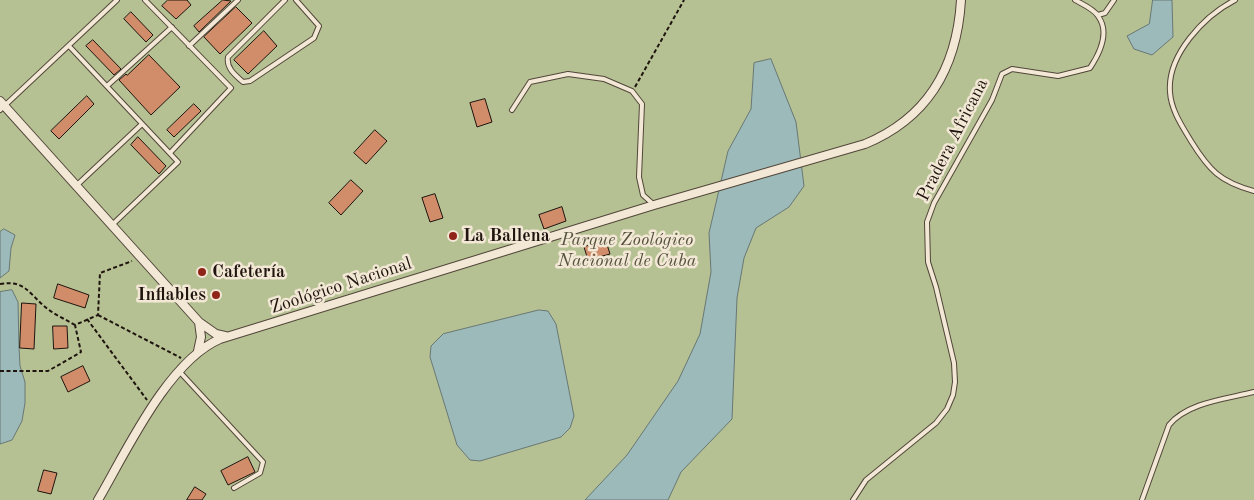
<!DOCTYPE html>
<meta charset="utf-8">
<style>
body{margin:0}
canvas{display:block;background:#ebdcbe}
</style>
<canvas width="1254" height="500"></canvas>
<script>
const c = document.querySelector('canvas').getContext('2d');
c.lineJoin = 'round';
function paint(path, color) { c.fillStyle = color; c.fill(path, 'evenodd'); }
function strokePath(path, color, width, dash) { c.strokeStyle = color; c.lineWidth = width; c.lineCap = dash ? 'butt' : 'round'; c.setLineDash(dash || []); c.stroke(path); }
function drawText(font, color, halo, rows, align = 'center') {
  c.font = font + ' "Old Standard TT",serif'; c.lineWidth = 5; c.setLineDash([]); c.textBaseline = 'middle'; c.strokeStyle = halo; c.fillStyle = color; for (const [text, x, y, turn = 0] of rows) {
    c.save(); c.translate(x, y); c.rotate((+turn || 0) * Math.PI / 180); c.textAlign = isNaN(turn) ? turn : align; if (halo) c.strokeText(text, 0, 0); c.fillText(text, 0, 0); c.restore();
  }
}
paint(new Path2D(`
 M0 0H1254V500H0Z`), '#b5c193');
const water = new Path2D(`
 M1153 0H1172L1173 37 1152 55 1134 49 1127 36 1149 24Z
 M771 59 796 122 804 186 789 207 756 228 744 258 737 298 732 419 681 472 668 500H585L627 455 678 381 700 334 711 272 709 233 728 151 751 109 754 63Z
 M4 229 15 235 11 248 9 271 0 278V232Z
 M12 290 18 302 19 347 20 366 25 382V403L22 421 12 440 0 444V292Z
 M539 310 548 311 556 324 574 416 570 428 561 437 480 461 470 460 457 445 430 357 431 346 443 334Z`);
paint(water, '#9bbab9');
strokePath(water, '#697875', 1);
const building = new Path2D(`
 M168 0H187L191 5 176 19 162 6Z
 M223 0 231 1 199 32 194 26Z
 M236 7 252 23 220 54 204 37Z
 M131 12 153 35 146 42 124 19Z
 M264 31 277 46 248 74 234 60Z
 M93 40 121 69 114 75 86 46Z
 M149 55 180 87 151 115 119 80 126 74 127 75Z
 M87 96 94 104 59 139 51 131Z
 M485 99 492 122 477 127 470 103Z
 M194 104 201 111 174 137 167 130Z
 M375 130 387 141 366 164 354 153Z
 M138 137 166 166 159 174 131 145Z
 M351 180 363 191 341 215 329 203Z
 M435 194 443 218 430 222 422 198Z
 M562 207 566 221 544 229 539 215Z
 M606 241 610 254 588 260 584 247Z
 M58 284 89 295 85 308 54 298Z
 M22 303 36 304 34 349 20 348Z
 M53 326H67L68 348 54 349Z
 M83 366 90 381 68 392 61 377Z
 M248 457 255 472 228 485 221 471Z
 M44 470 57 473 51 494 38 491Z
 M195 487 206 494 202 500H187Z`);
paint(building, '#d18c6a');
strokePath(building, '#1f140e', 1);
const service = new Path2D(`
 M145 0 231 88 170 153
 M285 0 228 57C226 68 235 75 243 82L250 81 314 38 319 26 296 0
 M1235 0C1204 16 1167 55 1170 92 1171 110 1182 126 1191 141 1209 170 1220 182 1254 191
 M1098 15 1105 13 1114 0
 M69 46 178 162 112 225
 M189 46 238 0
 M107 86 172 27
 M0 110 117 0
 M512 110 530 82 568 74 604 79 632 91 642 104 639 177 643 195 653 204
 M77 185 142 124
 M179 371 263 462 260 473 234 488
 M853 500 866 480 936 423 947 409 953 395 955 382 954 363 936 287 928 262 927 222 934 203 992 100 1002 74 1012 69 1058 76 1090 68C1100 53 1110 32 1098 16 1094 9 1082 4 1075 0
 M1142 500 1169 425C1188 402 1227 399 1254 392`);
const minor = new Path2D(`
 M0 101 199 322 201 337 198 351
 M199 322 216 334 225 336
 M98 500C126 452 168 361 220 339L654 205 865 144C928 118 957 67 961 0`);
strokePath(service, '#52463a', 6);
strokePath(minor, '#52463a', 10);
strokePath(new Path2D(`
 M635 87 684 0
 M0 284C24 280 28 292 44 306 53 314 65 319 75 325
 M98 315 181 358
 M87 319 147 400
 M0 371H48L81 352 75 325 98 315 100 273 132 261`), '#1f140e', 2, [4, 2.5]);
strokePath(service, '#f2e8d5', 4);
strokePath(minor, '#f2e8d5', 8);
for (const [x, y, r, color] of [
 [453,236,5,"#8f2418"],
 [202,272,5,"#8f2418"],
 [216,295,5,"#8f2418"]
]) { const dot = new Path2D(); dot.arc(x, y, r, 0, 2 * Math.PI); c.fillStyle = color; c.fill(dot); strokePath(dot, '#f2e8d5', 2); }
drawText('18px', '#1f140e', '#f2e8d5', [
 ["Pradera Africana",953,140,-63],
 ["Zoológico Nacional",341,286,-18]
]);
drawText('bold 18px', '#1f140e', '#f2e8d5', [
 ["La Ballena",463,236],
 ["Cafetería",212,272],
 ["Inflables",206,295,"right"]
], 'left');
drawText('italic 18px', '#54513d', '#f2e8d5', [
 ["Parque Zoológico",627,240],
 ["Nacional de Cuba",627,261]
]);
</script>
